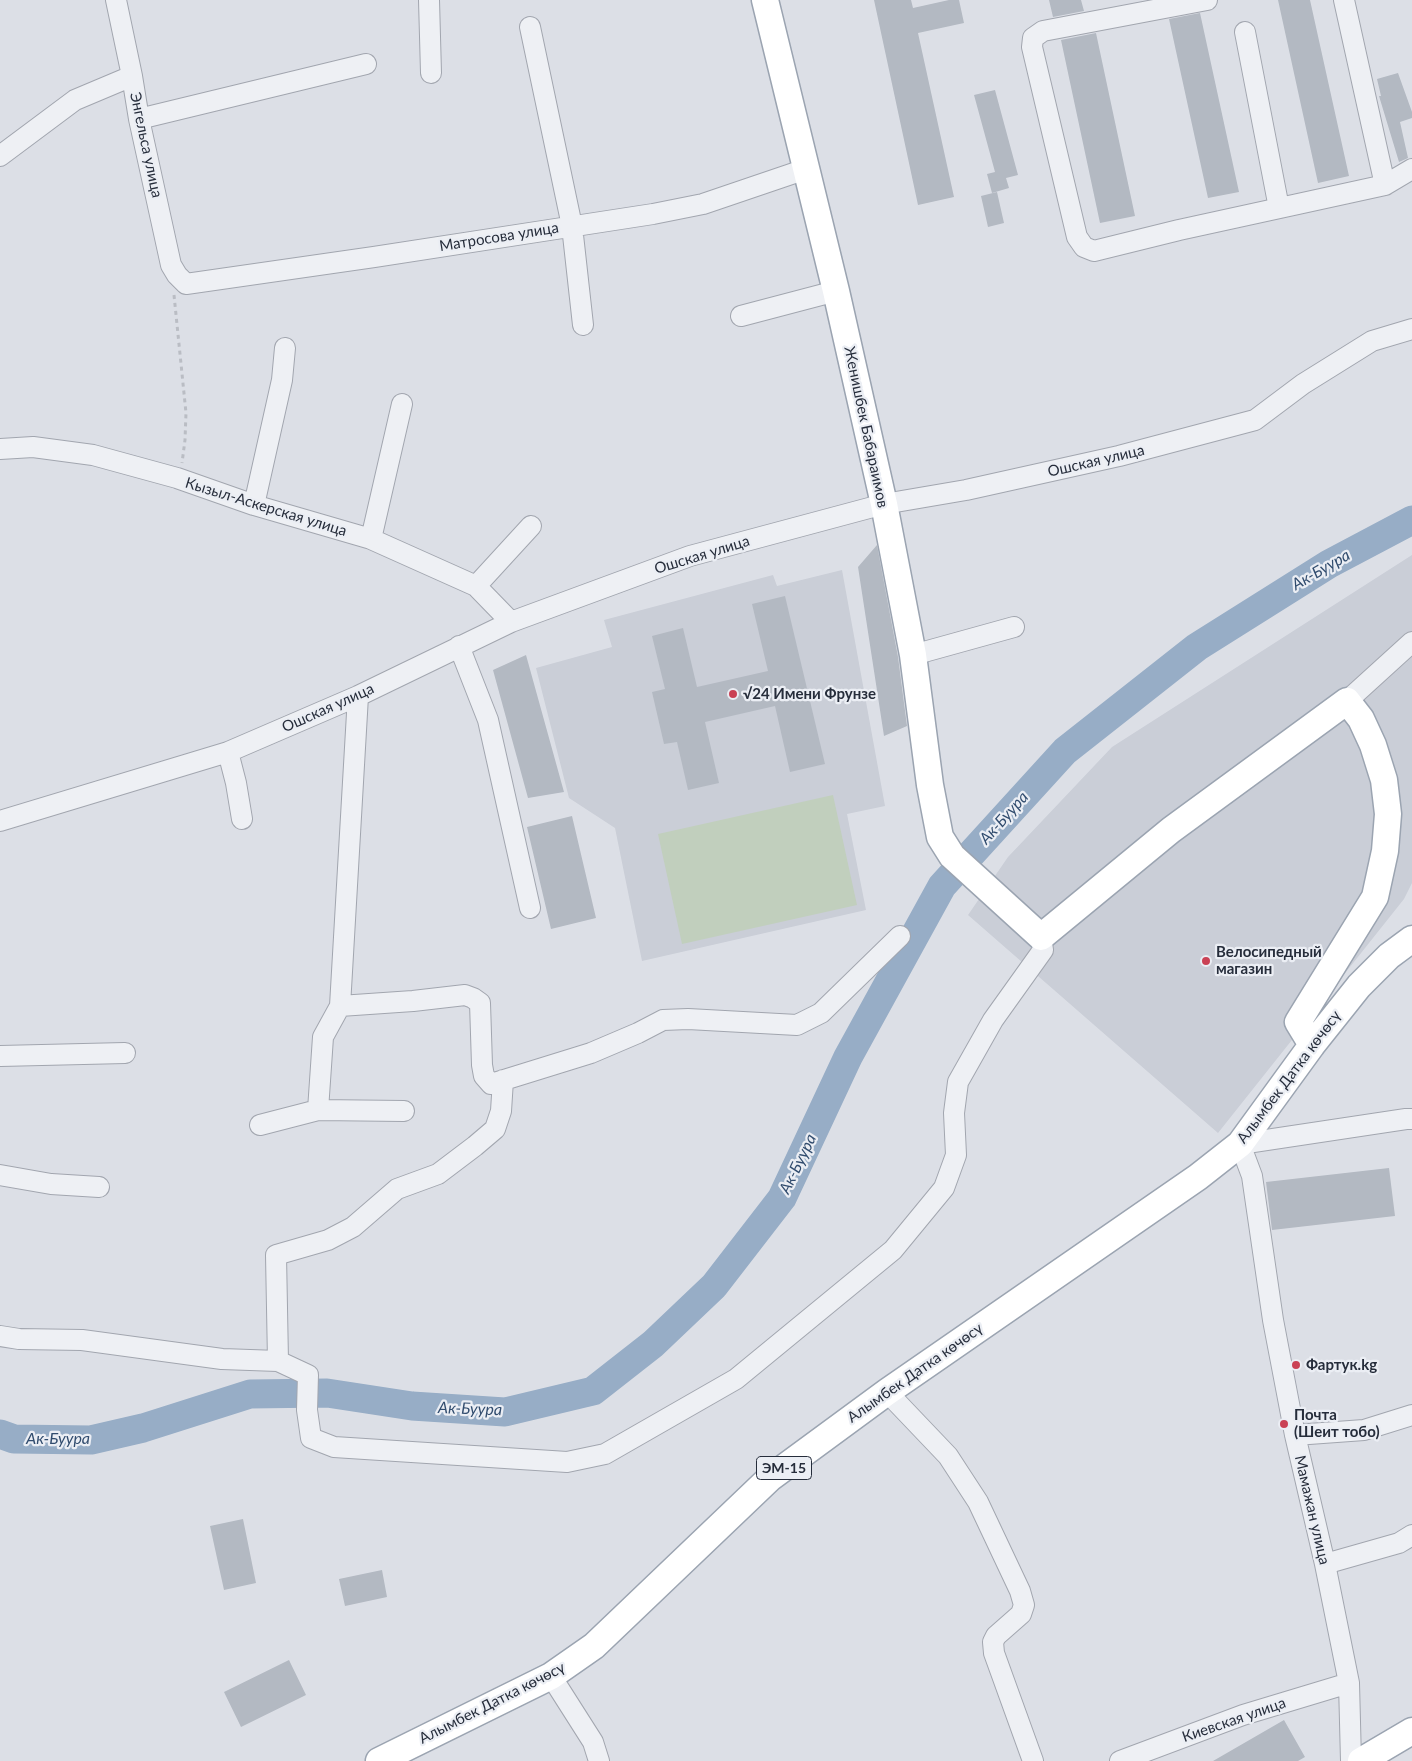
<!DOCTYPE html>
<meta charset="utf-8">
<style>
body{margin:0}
canvas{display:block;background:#dcdfe6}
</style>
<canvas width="1412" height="1761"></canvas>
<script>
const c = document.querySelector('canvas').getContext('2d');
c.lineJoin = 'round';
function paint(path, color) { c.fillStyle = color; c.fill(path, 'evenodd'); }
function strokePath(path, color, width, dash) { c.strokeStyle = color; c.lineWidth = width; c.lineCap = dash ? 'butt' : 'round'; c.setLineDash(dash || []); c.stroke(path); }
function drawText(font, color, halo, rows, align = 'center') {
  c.font = font + ' Lato,sans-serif'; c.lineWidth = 4.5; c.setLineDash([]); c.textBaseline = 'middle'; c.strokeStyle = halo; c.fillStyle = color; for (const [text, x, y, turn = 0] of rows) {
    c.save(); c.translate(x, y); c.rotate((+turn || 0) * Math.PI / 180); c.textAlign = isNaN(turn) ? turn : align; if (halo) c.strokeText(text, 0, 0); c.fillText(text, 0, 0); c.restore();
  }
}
paint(new Path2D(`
 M1412 555V883L1404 899 1218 1133 968 915 1008 857 1112 747Z
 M842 570 885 806 847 814 866 910 642 961 615 828 569 798 536 668 612 647 604 620 773 575 777 586Z`), '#caced7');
paint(new Path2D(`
 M833 795 857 905 682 944 658 834Z`), '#c1cfbd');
strokePath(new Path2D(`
 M0 1434 14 1439 91 1440 143 1428 250 1394 327 1393 412 1406 505 1412 593 1391 653 1344 714 1286 782 1198 848 1057 942 886 1065 751 1197 647 1329 564 1412 520`), '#97adc6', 29);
paint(new Path2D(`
 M874 0H911L913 8 949 0H959L964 23 918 33 954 197 918 205Z
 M1049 0H1081L1084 11 1053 17Z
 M1278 0H1310L1349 176 1318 183Z
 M1200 13 1239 192 1208 198 1169 19Z
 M1096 33 1135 216 1100 223 1061 40Z
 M1398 73 1412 112V118L1400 122 1408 158 1399 162 1379 96H1381L1377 79Z
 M995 90 1018 175 1006 178 1009 188 992 193 987 174 995 172 974 95Z
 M997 192 1004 223 988 227 981 196Z
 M877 545 898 657 907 726 884 736 858 567Z
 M785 596 825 764 790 772 775 706 705 722 719 783 688 790 677 742 664 744 652 692 665 689 652 636 683 628 697 687 768 671 752 604Z
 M526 655 564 792 528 798 493 670Z
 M572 816 596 918 551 929 527 827Z
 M1389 1168 1395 1216 1272 1230 1266 1182Z
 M243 1519 256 1583 224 1590 210 1526Z
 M382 1570 387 1597 345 1606 339 1579Z
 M289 1660 306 1695 241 1727 224 1692Z
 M1284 1720 1305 1757 1298 1761H1213Z`), '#b3b9c2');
const minor = new Path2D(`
 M116 0 132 76 139 119 171 265 177 275 186 284 374 257 653 214 703 204 806 169
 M429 0 431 73
 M1207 0 1043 31 1033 38 1032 47 1077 237 1084 247 1094 251 1179 230 1385 185 1412 169
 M1344 0 1385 185
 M530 27 572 226 583 325
 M1245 32 1279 208
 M139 119 366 64
 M0 156 75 100 132 76
 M741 316 836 291
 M0 449 33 447 93 455 177 478 254 505 371 539 476 586 511 622
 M254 505 282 380 285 348
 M371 539 402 404
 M476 586 531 526
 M459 646 488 720 530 908
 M913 655 1014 627
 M358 696 340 1006 413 1001 465 995 473 998 480 1003 482 1065 484 1076 491 1084 591 1053 638 1033 663 1020 688 1019 797 1025 821 1013 900 936
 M1347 701 1412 642
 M228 752 236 783 242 819
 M0 821 228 752 358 696 511 622 690 556 884 504 966 490 1119 456 1255 420 1303 384 1372 341 1412 329
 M0 1056 125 1053
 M318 1110 323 1037 340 1006
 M260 1125 318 1110 404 1111
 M0 1175 51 1184 99 1187
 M0 1336 19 1339 82 1340 222 1359 278 1361 308 1375 307 1410 311 1438 334 1447 567 1462 605 1454 736 1379 893 1250 944 1188 956 1155 954 1113 958 1082 993 1020 1043 950 1041 937
 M278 1361 276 1255 328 1240 353 1227 397 1189 438 1174 475 1146 495 1129 501 1111 503 1080
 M887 1392 948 1456 978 1502 1020 1591 1024 1605 1021 1614 996 1636 993 1642 994 1653 1033 1761
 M1295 1435 1364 1430 1412 1415
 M1325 1564 1399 1543 1412 1535
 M551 1676 593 1742 599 1761
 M1120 1761 1243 1715 1349 1683
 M1351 1761 1349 1683 1325 1564 1295 1435 1273 1320 1252 1176 1240 1144 1406 1119H1412`);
const major = new Path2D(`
 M765 0 836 291 884 504 913 655 930 785 940 837 952 856 1041 937 1171 830 1347 701 1361 719 1373 745 1384 780 1388 814 1385 851 1375 897 1298 1022 1312 1045
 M379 1761 551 1676 594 1646 770 1478 887 1392 1198 1177 1240 1144 1312 1045 1359 986 1389 956 1412 939
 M1361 1761 1412 1731`);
strokePath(minor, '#a2a6af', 22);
strokePath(major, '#9ba4b1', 29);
strokePath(new Path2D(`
 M174 295 186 413 185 440 182 463`), '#babdc4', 3, [4, 4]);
strokePath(minor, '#eef0f4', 20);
strokePath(major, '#fff', 26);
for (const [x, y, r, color] of [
 [733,694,5,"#ca4154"],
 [1206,961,5,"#ca4154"],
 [1296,1365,5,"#ca4154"],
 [1284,1424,5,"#ca4154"]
]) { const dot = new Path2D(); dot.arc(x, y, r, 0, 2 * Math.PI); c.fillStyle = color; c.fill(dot); strokePath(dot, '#ebeef4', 2); }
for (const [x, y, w] of [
 [784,1468,55]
]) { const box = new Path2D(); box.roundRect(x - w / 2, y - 11.5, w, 23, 4); c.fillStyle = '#ebeef4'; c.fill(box); strokePath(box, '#262d3b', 1); }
drawText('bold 14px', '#262d3b', null, [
 ["ЭМ-15",784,1468]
]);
drawText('15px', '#262d3b', '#ebeef4', [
 ["Энгельса улица",146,145,78],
 ["Матросова улица",499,237,-9],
 ["Женишбек Бабараимов",866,427,78],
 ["Ошская улица",1096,461,-13],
 ["Кызыл-Аскерская улица",266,507,17],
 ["Ошская улица",702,555,-17],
 ["Ошская улица",328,708,-24],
 ["Алымбек Датка көчөсү",1289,1077,-53],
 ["Алымбек Датка көчөсү",915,1373,-35],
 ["Мамажан улица",1312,1510,77],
 ["Алымбек Датка көчөсү",492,1703,-27],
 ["Киевская улица",1234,1720,-19]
]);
drawText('bold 15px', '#262d3b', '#ebeef4', [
 ["√24 Имени Фрунзе",743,694],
 ["Велосипедный",1216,952],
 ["магазин",1216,969],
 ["Фартук.kg",1306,1365],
 ["Почта",1294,1415],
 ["(Шеит тобо)",1294,1432]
], 'left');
drawText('italic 16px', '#314c6e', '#ebeef4', [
 ["Ак-Буура",1321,570,-30],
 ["Ак-Буура",1004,818,-48],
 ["Ак-Буура",798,1164,-64],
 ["Ак-Буура",470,1409,2],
 ["Ак-Буура",58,1439]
]);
</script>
